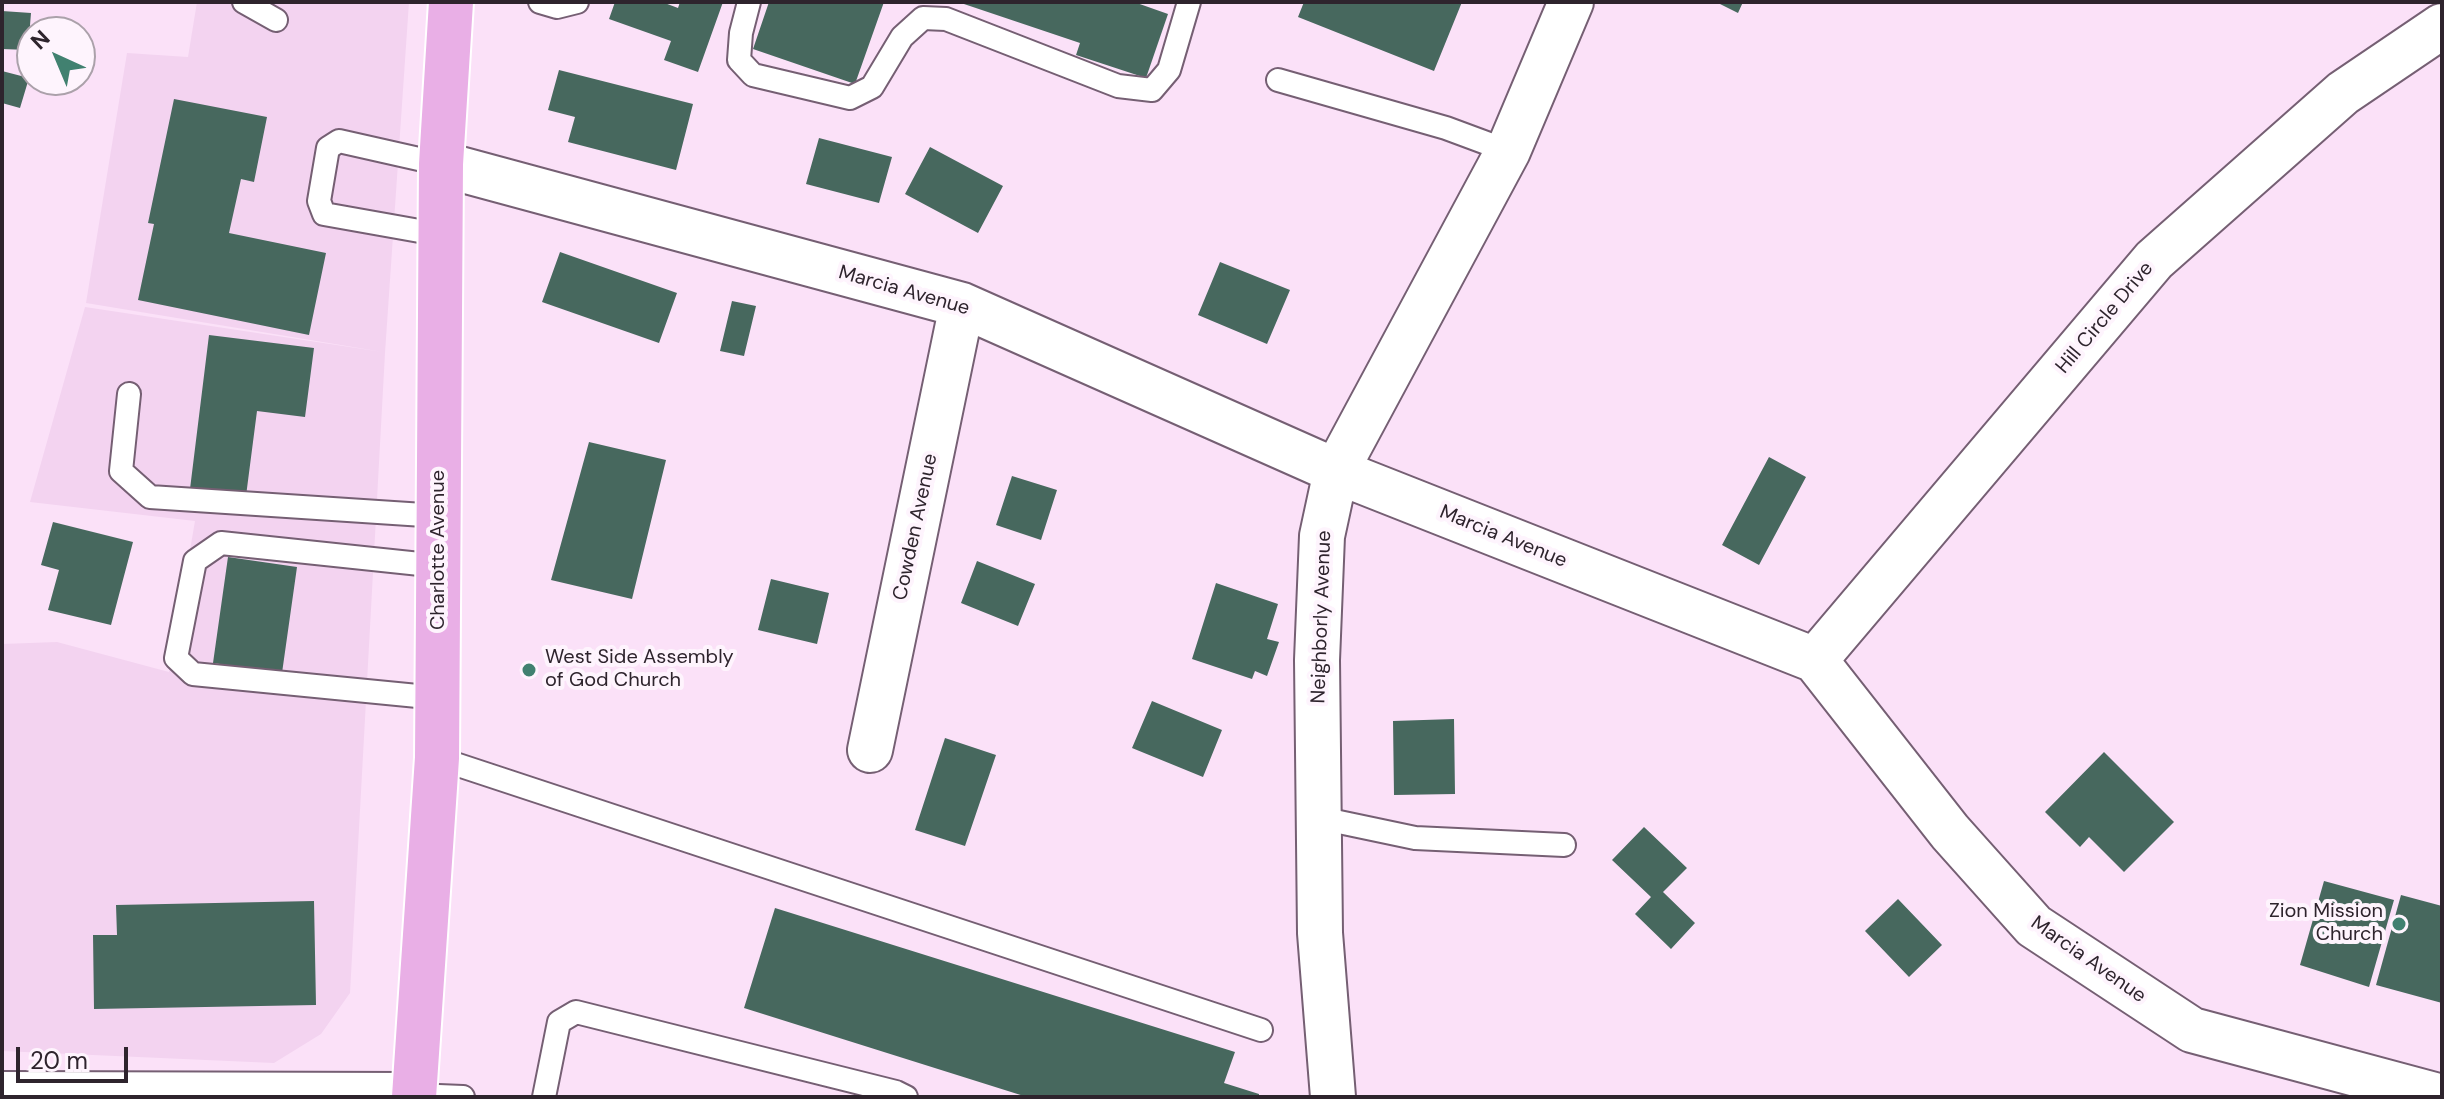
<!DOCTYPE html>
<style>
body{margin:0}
#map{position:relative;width:2444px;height:1099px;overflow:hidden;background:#fbe1f8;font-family:"DM Sans",sans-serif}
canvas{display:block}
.frame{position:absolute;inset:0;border:4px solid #2e242d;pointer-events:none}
.north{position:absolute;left:16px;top:16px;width:80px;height:80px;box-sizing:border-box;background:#fef4fd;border:2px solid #aba1aa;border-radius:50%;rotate:316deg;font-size:22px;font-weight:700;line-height:32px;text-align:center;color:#2e242d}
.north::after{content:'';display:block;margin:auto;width:28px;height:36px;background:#418170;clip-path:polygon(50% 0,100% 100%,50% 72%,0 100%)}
.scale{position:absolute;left:16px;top:1047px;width:112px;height:36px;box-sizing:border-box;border:4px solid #2e242d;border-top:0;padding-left:10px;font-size:24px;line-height:28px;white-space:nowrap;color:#2e242d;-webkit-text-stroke:6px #fef4fd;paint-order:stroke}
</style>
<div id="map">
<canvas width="2444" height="1099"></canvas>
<div class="frame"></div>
<div class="north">N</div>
<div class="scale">20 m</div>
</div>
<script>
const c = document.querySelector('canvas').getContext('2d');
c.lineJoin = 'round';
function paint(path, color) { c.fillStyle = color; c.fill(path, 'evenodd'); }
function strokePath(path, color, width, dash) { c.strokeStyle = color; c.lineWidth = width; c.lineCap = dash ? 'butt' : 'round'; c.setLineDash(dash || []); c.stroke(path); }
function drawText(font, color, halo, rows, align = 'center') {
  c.font = font + ' "DM Sans",sans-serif'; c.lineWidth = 8; c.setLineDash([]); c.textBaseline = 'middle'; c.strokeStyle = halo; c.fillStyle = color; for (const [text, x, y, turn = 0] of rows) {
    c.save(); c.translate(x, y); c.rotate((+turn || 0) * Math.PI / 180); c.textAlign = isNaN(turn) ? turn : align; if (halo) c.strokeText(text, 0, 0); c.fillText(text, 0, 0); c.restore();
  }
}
paint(new Path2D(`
 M197 2H409L385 353 350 993 321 1034 274 1063 2 1051V644L57 642 169 672 195 521 30 502 85 307 383 352 86 303 127 53 188 57Z`), '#f3d3f0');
paint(new Path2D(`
 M615 2H662L678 8 680 2H723L698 72 664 60 671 41 609 19Z
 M769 2H884L855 84 753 49Z
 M958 2H1134L1168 14 1146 78 1076 55 1080 43Z
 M1304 2H1462L1434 71 1298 17Z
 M1716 2H1743L1738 13Z
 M2 11 31 13 28 50 2 49Z
 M559 70 693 104 676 170 568 142 575 117 548 110Z
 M2 71 29 78 20 108 2 103Z
 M174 99 267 117 254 182 241 179 229 233 326 253 309 335 138 300 154 224 148 223Z
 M819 138 892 157 879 203 806 184Z
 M930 147 1003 186 978 233 905 194Z
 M560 252 677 293 659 343 542 302Z
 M1220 262 1290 290 1267 344 1198 315Z
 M732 301 756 306 744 356 720 351Z
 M209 335 314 348 305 417 257 411 246 496 190 489Z
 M589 442 666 460 632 599 551 580Z
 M1769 457 1806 477 1759 565 1722 545Z
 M1012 476 1057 490 1041 540 996 525Z
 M53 522 133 542 111 625 48 610 59 570 41 565Z
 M228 557 297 567 282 673 213 663Z
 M977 561 1035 584 1018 626 961 603Z
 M771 579 829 593 817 644 758 630Z
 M1216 583 1278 604 1267 639 1279 642 1267 676 1255 671 1252 679 1192 659Z
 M1152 701 1222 730 1203 777 1132 748Z
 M1454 719 1455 794 1394 795 1393 721Z
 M945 738 996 755 965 846 915 830Z
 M2104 752 2174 822 2124 872 2089 837 2080 847 2045 812Z
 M1644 827 1687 868 1663 892 1695 923 1671 949 1635 914 1651 897 1612 860Z
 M2324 881 2394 900 2369 987 2300 965Z
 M2401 895 2442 906V1003L2376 985Z
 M1898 899 1942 945 1909 977 1865 931Z
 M314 901 316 1005 94 1009 93 935H117L116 905Z
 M775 908 1235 1052 1224 1083 1259 1094V1097H1027L744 1008Z`), '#47685e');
const service = new Path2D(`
 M244 2 276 20
 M540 2 557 7 577 2
 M749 2 741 33 739 60 753 75 850 98 872 87 902 37 923 18 946 19 1118 86 1152 90 1169 70 1189 2
 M1278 80 1446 128 1508 151
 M441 164 339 141 328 148 319 201 324 214 442 235
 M129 394 121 471 150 497 439 516
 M438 698 193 674 176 658 195 561 221 543 439 566
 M437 758 1261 1030
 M1320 818 1415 838 1564 845
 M414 1095 463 1097
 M544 1097 559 1022 576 1012 896 1092 906 1097`);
const minor = new Path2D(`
 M441 164 962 305 1336 471 1815 660 1950 832 2034 926 2192 1030 2442 1097
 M1815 660 2154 260 2343 93 2442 26
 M870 750 962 305
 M1333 1097 1320 933 1317 660 1322 536 1336 471 1508 151 1571 2`);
const tertiary = new Path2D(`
 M2 1094 414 1095`);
const primary = new Path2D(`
 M414 1097 437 758 441 164 451 2`);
strokePath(service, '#755f73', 26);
strokePath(minor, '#755f73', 48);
strokePath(tertiary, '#755f73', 48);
strokePath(primary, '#fff', 48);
strokePath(service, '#fff', 22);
strokePath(minor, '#fff', 44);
strokePath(tertiary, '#fff', 44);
strokePath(primary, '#e9afe6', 44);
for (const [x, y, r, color] of [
 [529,670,8,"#418170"],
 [2399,924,8,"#418170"]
]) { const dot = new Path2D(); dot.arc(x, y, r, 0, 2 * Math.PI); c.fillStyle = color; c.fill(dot); strokePath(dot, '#fef4fd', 3); }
drawText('20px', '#2e242d', '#fef4fd', [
 ["Marcia Avenue",904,291,16],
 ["Hill Circle Drive",2105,318,-50],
 ["Cowden Avenue",916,527,-78],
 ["Marcia Avenue",1503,537,22],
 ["Charlotte Avenue",439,550,-90],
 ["Neighborly Avenue",1322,617,-88],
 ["Marcia Avenue",2088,960,35]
]);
drawText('20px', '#2e242d', '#fef4fd', [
 ["West Side Assembly",545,658],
 ["of God Church",545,681],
 ["Zion Mission",2383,912,"right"],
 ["Church",2383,935,"right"]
], 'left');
</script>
